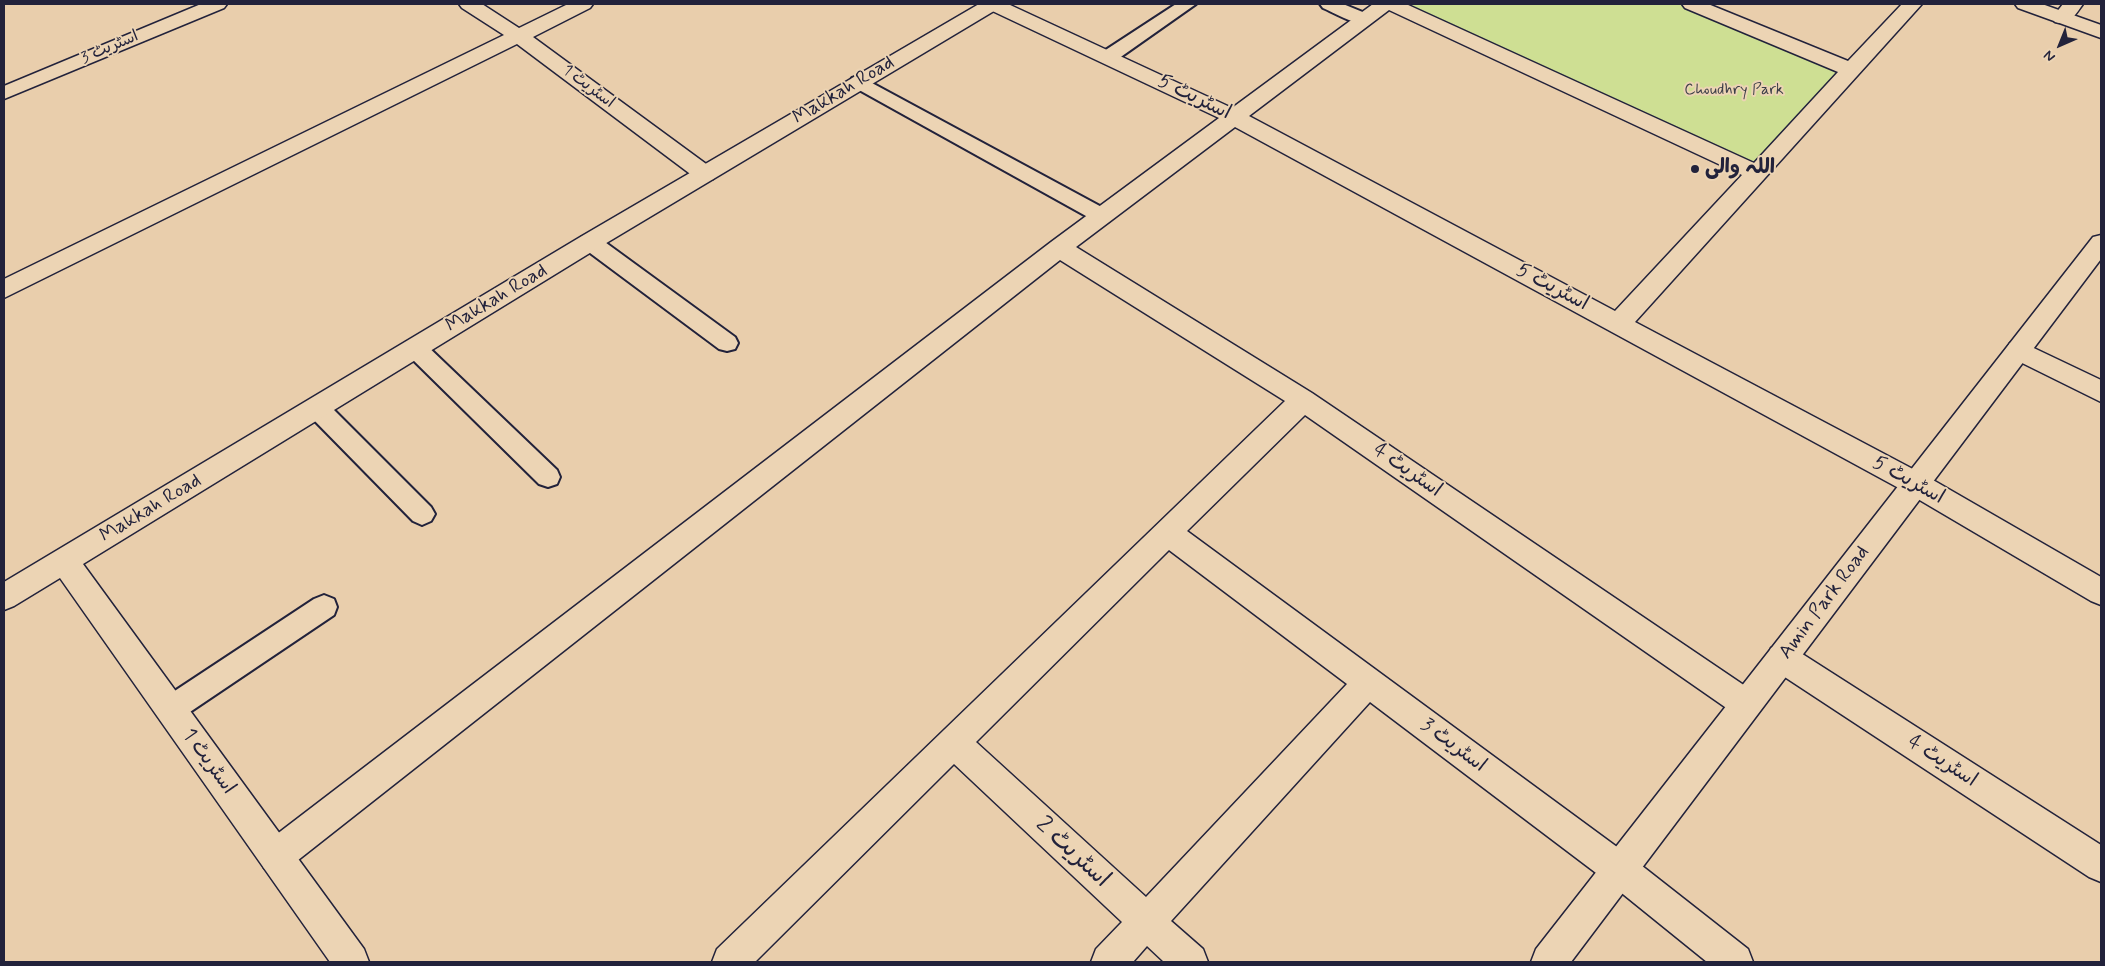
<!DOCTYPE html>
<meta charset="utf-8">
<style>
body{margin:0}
#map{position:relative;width:2105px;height:966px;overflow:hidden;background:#e9ceac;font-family:Mynerve,sans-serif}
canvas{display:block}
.frame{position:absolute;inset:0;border:5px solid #22223b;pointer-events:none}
.north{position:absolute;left:2035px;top:20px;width:50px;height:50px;-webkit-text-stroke:4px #ecd4b4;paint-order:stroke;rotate:224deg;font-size:14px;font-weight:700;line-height:20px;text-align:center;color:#22223b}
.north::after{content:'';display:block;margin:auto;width:18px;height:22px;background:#22223b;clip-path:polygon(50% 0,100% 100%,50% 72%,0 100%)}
</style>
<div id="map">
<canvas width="2105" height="966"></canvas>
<div class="frame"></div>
<div class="north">N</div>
</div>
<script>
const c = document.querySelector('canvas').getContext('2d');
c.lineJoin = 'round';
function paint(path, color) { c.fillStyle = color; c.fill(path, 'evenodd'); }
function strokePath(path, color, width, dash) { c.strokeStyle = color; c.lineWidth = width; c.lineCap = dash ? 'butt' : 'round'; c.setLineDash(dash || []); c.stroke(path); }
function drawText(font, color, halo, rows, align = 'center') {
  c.font = font + ' Mynerve,"Playpen Sans Arabic",sans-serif'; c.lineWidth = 4; c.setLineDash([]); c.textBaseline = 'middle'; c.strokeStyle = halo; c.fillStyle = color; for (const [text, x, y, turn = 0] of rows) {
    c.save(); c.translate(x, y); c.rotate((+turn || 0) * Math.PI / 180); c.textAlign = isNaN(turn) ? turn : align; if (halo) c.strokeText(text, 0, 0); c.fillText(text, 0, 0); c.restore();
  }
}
paint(new Path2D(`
 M1391 4H1692L1852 70 1757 173Z`), '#cedf93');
const service = new Path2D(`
 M1176 4H1196L1115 61H1101L1099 57 1101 53Z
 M1320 4H1343L1370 15 1373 19 1370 23C1355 26 1337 14 1323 8Z
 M859 76 1109 211 1112 216 1109 221 1102 223 1095 221 852 86 850 82 852 78Z
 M590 235 598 237 735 337 738 343 735 349 727 351 719 349 582 247 579 242 582 237Z
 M415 340 423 342 557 470 560 477 557 484 548 487 539 484 407 354 404 348 407 342Z
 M317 399 325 401 431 507 435 514 431 521 422 525 413 521 309 415 305 408 309 401Z
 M324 595 334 599 337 607 334 615 181 718 171 722 161 718 157 709 161 700 314 599Z`);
const minor = new Path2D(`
 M201 4H227L224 8 4 99V86Z
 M459 4H482L519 28 568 4H593L590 8 533 37 713 169 716 174 713 179 705 181 697 179 517 44 4 298V279L504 35 462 8Z
 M983 4H1008L1232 108 1373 4H1406L1754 163 1838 72 1685 8 1682 4H1708L1848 61 1902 4H1922L1635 322 1926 476 2101 577V605L2091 601 1906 492 1235 127 1076 247 1312 393 1757 694 1762 704 1757 714 1746 718 1735 714 1305 415 1187 531 1632 858 1748 949 1753 962H1707L1608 882 1370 702 1171 921 1203 949 1208 962H1164L1147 946 1133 962H1091L1096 949 1122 922 954 764 755 962H712L717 949 1285 401 1060 260 288 868 276 873 264 868 259 856 264 844 1051 242 1219 118 986 8ZM1389 10 1742 175 1615 311 1249 116ZM1169 550 1347 684 1146 897 976 742Z
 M2063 4H2083C2075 15 2070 26 2055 22L2052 18Z
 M2019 341 2101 380V402L2010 357 2006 350 2010 343Z
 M1782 644 1793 648 2101 845V882L2089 877 1771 668 1767 658 1771 648Z`);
const tertiary = new Path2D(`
 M979 4H1002L999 8 598 248 83 564 364 949 369 962H330L60 578 14 606 4 610V582L582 236Z
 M2015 4H2042L2101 25V38L2018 8Z
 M2101 235V259L1571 962H1531L1536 949 2093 237Z`);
strokePath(service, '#22223b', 4);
strokePath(minor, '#22223b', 3);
strokePath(tertiary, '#22223b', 3);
paint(service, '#ecd4b4');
paint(minor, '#ecd4b4');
paint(tertiary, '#ecd4b4');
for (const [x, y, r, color] of [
 [1695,169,5,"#22223b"]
]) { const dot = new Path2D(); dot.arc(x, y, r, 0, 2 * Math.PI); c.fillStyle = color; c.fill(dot); strokePath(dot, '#ecd4b4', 2); }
drawText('16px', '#22223b', '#ecd4b4', [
 ["اسٹریٹ 3",110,48,-23],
 ["اسٹریٹ 1",588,87,37]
]);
drawText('16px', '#3c3e48', '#ecd4b4', [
 ["Choudhry Park",1734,91]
]);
drawText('20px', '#22223b', '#ecd4b4', [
 ["Makkah Road",844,91,-31],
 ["اسٹریٹ 5",1194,98,26],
 ["اسٹریٹ 5",1552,288,28],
 ["Makkah Road",497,299,-31],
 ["اسٹریٹ 4",1407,471,35],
 ["اسٹریٹ 5",1908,481,29],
 ["Makkah Road",151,509,-31],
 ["Amin Park Road",1825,603,-53],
 ["اسٹریٹ 3",1453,746,37],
 ["اسٹریٹ 1",208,762,54],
 ["اسٹریٹ 4",1942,762,33]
]);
drawText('bold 20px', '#22223b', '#ecd4b4', [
 ["اللہ والی",1705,169]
], 'left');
drawText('24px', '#22223b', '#ecd4b4', [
 ["اسٹریٹ 2",1072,853,43]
]);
</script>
